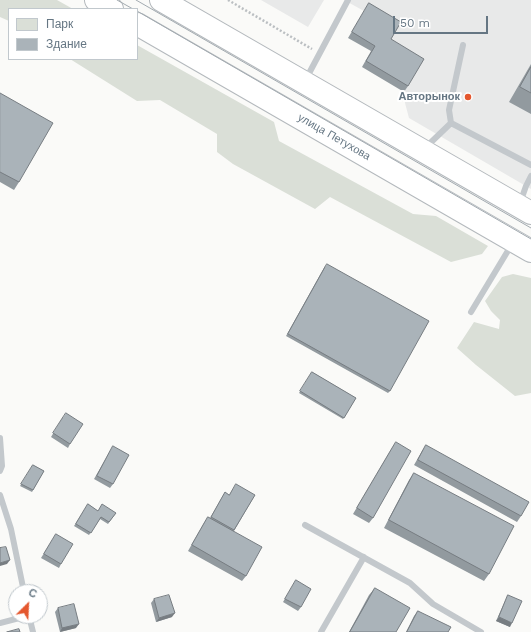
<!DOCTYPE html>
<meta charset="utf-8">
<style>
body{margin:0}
#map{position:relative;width:531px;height:632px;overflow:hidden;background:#fafaf8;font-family:"Work Sans",sans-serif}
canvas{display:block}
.legend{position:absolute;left:8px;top:8px;width:130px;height:52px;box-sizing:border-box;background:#fff;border:1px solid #c1c8cd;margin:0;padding:5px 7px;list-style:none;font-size:12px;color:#657683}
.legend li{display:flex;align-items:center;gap:8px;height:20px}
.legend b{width:20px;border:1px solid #c1c8cd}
.north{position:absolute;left:8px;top:584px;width:40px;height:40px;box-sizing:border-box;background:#fff;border:1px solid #c1c8cd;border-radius:50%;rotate:24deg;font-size:11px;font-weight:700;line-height:16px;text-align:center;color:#657683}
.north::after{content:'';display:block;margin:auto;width:14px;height:18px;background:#e4572e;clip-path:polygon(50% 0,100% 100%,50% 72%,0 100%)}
.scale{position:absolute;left:393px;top:16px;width:95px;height:18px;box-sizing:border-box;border:2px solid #657683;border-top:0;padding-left:5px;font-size:12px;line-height:14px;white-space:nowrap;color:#657683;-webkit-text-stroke:3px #fff;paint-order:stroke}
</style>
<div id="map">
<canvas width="531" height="632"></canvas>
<ul class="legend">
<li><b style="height:11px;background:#dadfd7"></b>Парк</li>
<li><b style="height:11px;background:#aab3b9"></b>Здание</li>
</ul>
<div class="north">С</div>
<div class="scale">50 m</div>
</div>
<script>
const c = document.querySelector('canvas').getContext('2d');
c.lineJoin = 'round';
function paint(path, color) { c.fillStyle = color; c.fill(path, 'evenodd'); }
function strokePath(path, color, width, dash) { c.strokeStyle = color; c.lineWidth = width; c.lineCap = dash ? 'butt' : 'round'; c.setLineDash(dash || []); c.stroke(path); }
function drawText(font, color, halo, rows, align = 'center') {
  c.font = font + ' "Work Sans",sans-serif'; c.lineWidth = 4; c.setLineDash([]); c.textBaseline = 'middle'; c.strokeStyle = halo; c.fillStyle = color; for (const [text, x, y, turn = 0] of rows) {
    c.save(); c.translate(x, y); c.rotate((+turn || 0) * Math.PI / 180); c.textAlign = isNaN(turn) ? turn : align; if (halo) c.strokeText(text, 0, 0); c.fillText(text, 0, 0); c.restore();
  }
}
paint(new Path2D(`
 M261 0H324L308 27Z
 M344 0H531V189L409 118 405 103 404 92 420 65 387 45 365 9 364 11Z`), '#e8e9e9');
paint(new Path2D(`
 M0 0H57L73 9H9V21L0 17Z
 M137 45 274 122 279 141 413 214 436 216 488 246 482 254 451 262 330 197 315 209 233 164 217 152V134L160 100 137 101 70 59H137Z
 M513 274 531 278V393L515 396 476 365 457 348 474 322 499 329 500 320 491 311 485 301 502 277Z`), '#dadfd7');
const highway = new Path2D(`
 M96 0 112 9
 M161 0 531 213
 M137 24 531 251`);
strokePath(highway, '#b4b9bd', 24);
strokePath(new Path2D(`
 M228 0 312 49`), '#bbbfc2', 2.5, [2, 2]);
strokePath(new Path2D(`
 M463 45 449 110 451 123 531 165
 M306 79 348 0
 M425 148 451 123
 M520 203 526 186 531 176
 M471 312 512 244
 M0 438 2 466 0 471
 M0 495 11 529 24 592
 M305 525 410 583 433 604 481 632
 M29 616 33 632
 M0 623 27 616
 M321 632 364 557`), '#c3c8cc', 6);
strokePath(highway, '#fff', 22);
strokePath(new Path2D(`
 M117 0 133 9
 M136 0 531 228
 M137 11 531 239`), '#a2aab0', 1);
paint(new Path2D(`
 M369 3 391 39 408 86 404 92 362 67 371 51 348 38Z
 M531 64V114L509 102Z
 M0 93 19 182 14 190 0 182Z
 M325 266 390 391 388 393 286 336Z
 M312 372 356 398 343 419 299 393Z
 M63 417 70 444 68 448 51 437Z
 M396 442 373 518 369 523 353 514 392 448Z
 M426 445 521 516 517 522 414 465 422 451Z
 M113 446V484L110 488 94 479Z
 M33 465 44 471 32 492 20 486Z
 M414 473 489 574 484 581 384 528 409 480Z
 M225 492 229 495H255L234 531 246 576 242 581 188 551 204 523 208 517 210 518Z
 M88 504 98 511 116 513 108 524 100 519 89 535 74 526Z
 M56 534 61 564 59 568 41 558Z
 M296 580 301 607 298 611 283 602Z
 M375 588 396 632H349L369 595Z
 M508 595 510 627 496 621 506 599Z
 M154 599 172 617 156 622 151 603Z
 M58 608 76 628 60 632 55 612Z
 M418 611 448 632H406L414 616Z`), '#929a9f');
paint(new Path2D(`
 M10 560 7 564 0 566V563Z
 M175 613 172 617 156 622 159 618Z
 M499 617 512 623 510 627 496 621Z
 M79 624 76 628 60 632 62 628Z`), '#777d82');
const building = new Path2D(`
 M369 3 401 22 391 39 424 59 408 86 366 61 375 46 352 32Z
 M531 67V93L520 87Z
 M0 93 53 123 19 182 0 172Z
 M327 264 429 321 390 391 288 334Z
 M312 372 356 398 344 418 300 391Z
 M66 413 83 424 70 444 53 433Z
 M396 442 411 451 373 518 357 508Z
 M426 445 529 502 521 516 418 460Z
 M113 446 129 455 113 484 97 476Z
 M33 465 44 471 33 490 21 484Z
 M414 473 514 526 489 574 389 520Z
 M236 484 255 495 234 530 211 517 225 492 229 495Z
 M88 504 98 511 102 504 116 513 109 522 101 517 91 533 76 524Z
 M208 517 262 547 246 576 192 545Z
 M56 534 73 544 61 564 44 554Z
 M6 547 10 560 0 563V548Z
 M296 580 311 589 301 607 285 599Z
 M375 588 410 608 396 632H350Z
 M169 595 175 613 159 618 154 599Z
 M508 595 522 601 512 623 499 617Z
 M74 604 79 624 62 628 58 608Z
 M418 611 451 627 448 632H407Z
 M19 629 20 632H7Z`);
paint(building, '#aab3b9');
strokePath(building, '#777d82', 1);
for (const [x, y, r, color] of [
 [468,97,4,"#e4572e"]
]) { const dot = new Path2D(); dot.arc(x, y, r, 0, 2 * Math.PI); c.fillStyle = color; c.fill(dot); strokePath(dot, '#fff', 1.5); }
drawText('bold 11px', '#657683', '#fff', [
 ["Авторынок",460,97]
], 'right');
drawText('11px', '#657683', '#fff', [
 ["улица Петухова",334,137,30]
]);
</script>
